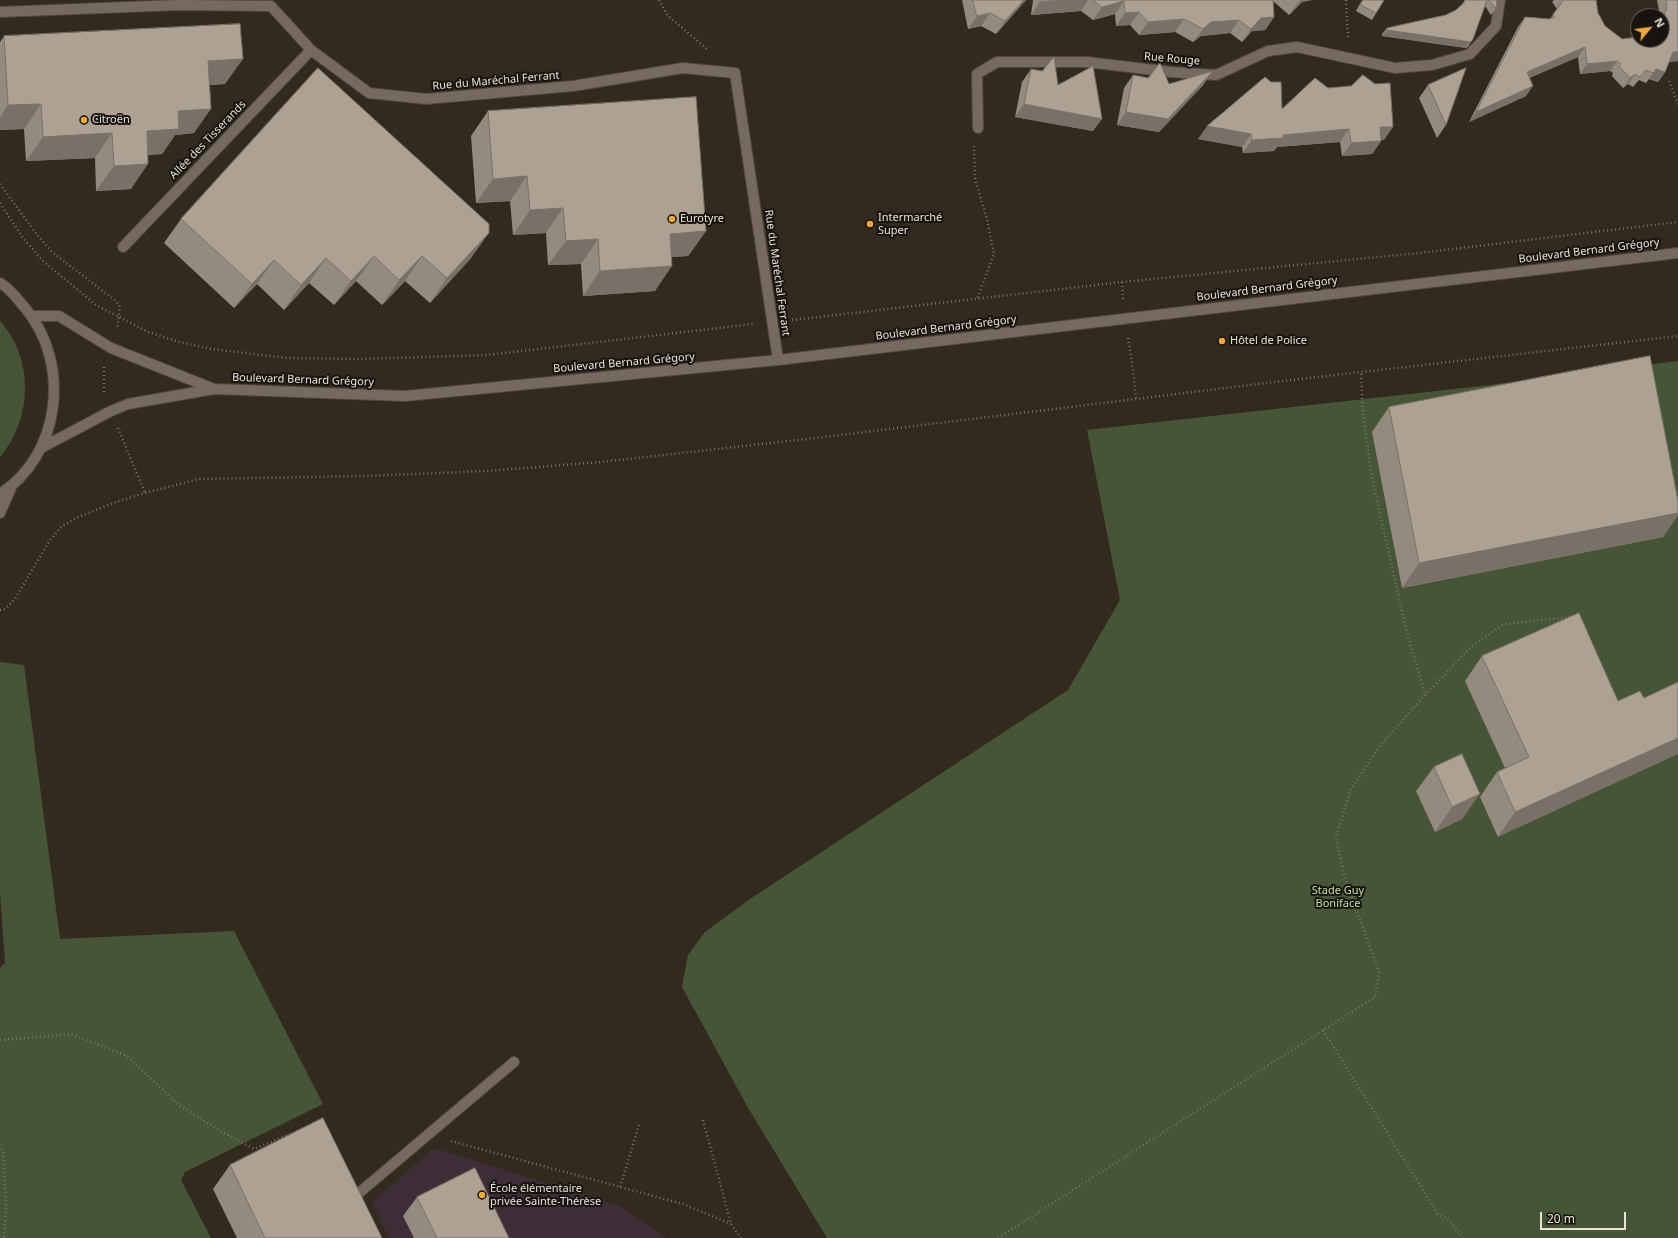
<!DOCTYPE html>
<meta charset="utf-8">
<style>
body{margin:0}
#map{position:relative;width:1678px;height:1238px;overflow:hidden;background:#332a1f;font-family:"Noto Sans",sans-serif}
canvas{display:block}
.north{position:absolute;left:1630px;top:8px;width:40px;height:40px;box-sizing:border-box;background:#17130e;border:1px solid #6b6660;border-radius:50%;rotate:61deg;font-size:11px;font-weight:700;line-height:16px;text-align:center;color:#e8e2db}
.north::after{content:'';display:block;margin:auto;width:14px;height:18px;background:#f0a73e;clip-path:polygon(50% 0,100% 100%,50% 72%,0 100%)}
.scale{position:absolute;left:1540px;top:1212px;width:86px;height:18px;box-sizing:border-box;border:2px solid #e8e2db;border-top:0;padding-left:5px;font-size:12px;line-height:14px;white-space:nowrap;color:#e8e2db;-webkit-text-stroke:3px #17130e;paint-order:stroke}
</style>
<div id="map">
<canvas width="1678" height="1238"></canvas>
<div class="north">N</div>
<div class="scale">20 m</div>
</div>
<script>
const c = document.querySelector('canvas').getContext('2d');
c.lineJoin = 'round';
function paint(path, color) { c.fillStyle = color; c.fill(path, 'evenodd'); }
function strokePath(path, color, width, dash) { c.strokeStyle = color; c.lineWidth = width; c.lineCap = dash ? 'butt' : 'round'; c.setLineDash(dash || []); c.stroke(path); }
function drawText(font, color, halo, rows, align = 'center') {
  c.font = font + ' "Noto Sans",sans-serif'; c.lineWidth = 4; c.setLineDash([]); c.textBaseline = 'middle'; c.strokeStyle = halo; c.fillStyle = color; for (const [text, x, y, turn = 0] of rows) {
    c.save(); c.translate(x, y); c.rotate((+turn || 0) * Math.PI / 180); c.textAlign = isNaN(turn) ? turn : align; if (halo) c.strokeText(text, 0, 0); c.fillText(text, 0, 0); c.restore();
  }
}
paint(new Path2D(`
 M434 1148 620 1206 663 1235 665 1238H389L372 1202Z`), '#3e2d37');
paint(new Path2D(`
 M0 321C34 358 33 419 0 457Z
 M1678 361V1238H827L747 1106 682 987 688 955 705 932 750 899 1068 690 1120 600 1087 430 1481 386Z
 M0 662 24 665 60 939 234 931 323 1104 185 1172 181 1180 211 1238H0V968L5 963 0 891Z`), '#475537');
const minor = new Path2D(`
 M0 12 179 5 271 6 311 50 369 93 426 99 573 86 683 68 735 73 778 360
 M978 128 977 74 997 62H1087L1171 72 1216 75 1268 51 1297 47 1395 68 1432 65 1470 54 1496 26 1500 0
 M123 247 311 50
 M0 283C10 288 18 300 26 309 71 364 61 455 0 494
 M32 316H59L111 348 214 389
 M41 448 111 411 128 404 214 389 405 396 778 360 1678 253
 M0 513 11 488
 M353 1198 514 1062`);
strokePath(minor, '#50483f', 12);
strokePath(new Path2D(`
 M659 0 668 16 707 49
 M1346 0 1348 38
 M1669 81 1678 104
 M974 146 975 179 987 219 994 254 977 299
 M0 184 35 232 52 252 116 301 120 307 117 329
 M0 203 23 238 43 261 96 305 148 332 179 342 212 349 287 358 359 359 487 355 753 324
 M1122 282 1123 299
 M792 320 1122 282 1419 253 1678 222
 M1128 338 1134 377 1136 399
 M104 392V367
 M118 428 145 493
 M0 610 5 609 15 599 50 540 61 527 76 518 116 502 145 493 199 479 365 476 487 471 601 462 824 437 1291 380 1678 336
 M1425 695 1471 647 1504 624 1572 617
 M1323 1030 1438 1214 1449 1220 1463 1238
 M0 1040 71 1034 127 1056 179 1105 219 1130 254 1149 309 1126
 M703 1120 731 1224 741 1238
 M451 1141 683 1204 731 1224
 M0 1145 3 1151 6 1206 4 1238
 M620 1187 639 1125
 M998 1238 1375 997 1379 972 1344 875 1336 838 1350 791 1379 747 1425 695 1405 625 1372 478 1363 414 1361 373`), '#7a7369', 2.5, [1, 3]);
strokePath(minor, '#756a5d', 10);
paint(new Path2D(`
 M962 0H1026L996 34 981 26 968 29Z
 M1033 0H1312L1302 2 1289 15 1273 1 1274 17 1265 30 1252 31 1242 42 1230 33 1201 36 1193 42 1175 32 1139 35 1130 25 1116 26 1115 14 1093 20 1081 11 1031 15Z
 M1362 0H1384L1372 20 1356 11Z
 M1465 0H1497L1496 8 1491 15 1485 6 1469 46 1466 48 1382 36V34L1387 28 1446 15 1456 10 1462 4Z
 M1554 0H1596L1598 13 1605 26 1622 39 1662 40V16H1660L1657 0H1678V61L1669 62 1665 72 1658 82 1649 79 1646 83 1639 80 1633 87 1628 84 1623 88 1612 76 1613 73 1610 71 1580 74 1578 57 1529 78 1526 96 1469 122 1518 27 1525 17 1549 19H1550L1557 9 1552 2Z
 M4 36 225 84 210 85 194 133 175 135 162 154 148 155 131 189 96 191 95 158 26 161 24 129 0 130V42Z
 M1031 69 1058 85 1093 131 1015 117 1022 82Z
 M1133 75 1169 84H1204L1159 132 1117 125 1124 88Z
 M1428 85 1446 125 1437 138 1419 98Z
 M1328 88 1384 140H1381V141L1372 154 1342 156 1340 142 1277 147 1274 151 1243 153 1242 147 1198 139 1282 109Z
 M488 111 706 231 688 256 672 257 655 291 583 296 581 264 548 265 546 233 513 235 510 201 476 203 471 136Z
 M181 219 471 258 430 303 405 281 382 305 356 281 334 305 309 283 284 310 257 284 234 308 164 243Z
 M1389 407 1678 501V515L1663 537 1402 588 1372 432Z
 M1482 656 1618 701 1498 837 1480 797 1497 772 1505 768 1465 681Z
 M1434 767 1462 819 1435 832 1416 791Z
 M230 1165 382 1238H237L213 1189Z
 M417 1197 509 1238H414L403 1216Z`), '#958a7f');
paint(new Path2D(`
 M1024 0H1026L996 34 1005 21Z
 M1066 0H1088L1081 11 1031 15 1040 2Z
 M1300 0H1312L1302 2 1289 15Z
 M1124 1 1115 14 1093 20 1102 7Z
 M1139 12 1130 25 1116 26 1125 13Z
 M990 13 981 26 968 29 977 16Z
 M1274 17 1265 30 1252 31 1242 42 1251 29 1261 18Z
 M1184 19 1175 32 1139 35 1148 22Z
 M1239 20 1230 33 1201 36 1193 42 1203 29 1211 22Z
 M1387 30 1473 39 1466 48 1382 36Z
 M1585 47 1578 57 1520 82 1527 72Z
 M1673 52H1678V61L1666 62Z
 M243 59 225 84 191 86 208 61Z
 M1617 61 1610 71 1580 74 1587 64Z
 M1656 69 1665 72 1658 82 1649 79Z
 M1213 71 1204 84 1159 132 1117 125 1126 112Z
 M1635 74 1628 84 1623 88 1630 78Z
 M1533 86 1526 96 1469 122 1476 112Z
 M41 104 24 129 0 130V117L8 105Z
 M1024 104 1102 119 1093 131 1015 117Z
 M211 109 194 133 175 135 162 154 129 156 147 131 178 111Z
 M1207 126 1251 134 1242 147 1198 139Z
 M1380 127H1393L1384 140H1371Z
 M1349 129 1340 142 1277 147 1274 151 1243 153 1252 140 1283 135Z
 M112 133 95 158 26 161 43 137Z
 M1381 141 1372 154 1342 156 1351 143Z
 M148 164 131 189 96 191 114 166Z
 M527 176 510 201 476 203 493 179Z
 M563 208 546 233 513 235 530 210Z
 M706 231 688 256 653 258 670 234Z
 M489 233 471 258 430 303 447 278Z
 M598 239 581 264 548 265 566 241Z
 M374 256 356 281 334 305 351 281Z
 M422 256 405 281 382 305 399 280Z
 M326 258 309 283 284 310 301 285Z
 M274 260 257 284 234 308 252 284Z
 M672 266 655 291 583 296 600 271Z
 M1678 513V515L1663 537 1402 588 1419 563Z
 M1678 738V754L1498 837 1515 812Z
 M1480 794 1462 819 1435 832 1452 807Z`), '#797168');
const building = new Path2D(`
 M973 0H1024L1005 21 990 13 977 16Z
 M1041 0H1066L1040 2Z
 M1093 0H1273L1274 17 1261 18 1251 29 1239 20 1211 22 1203 29 1184 19 1148 22 1139 12 1125 13 1124 1 1102 7Z
 M1363 0H1384L1376 13 1361 5Z
 M1465 0H1487L1473 39 1471 42 1387 30V28L1446 15 1456 10 1464 3Z
 M1489 0H1497L1496 8Z
 M1564 0H1596L1598 13 1605 26 1622 39 1638 37V40H1662V19L1664 15 1667 7 1666 0H1678V52H1673L1665 72 1656 69 1653 73 1646 70 1640 77 1635 74 1630 78 1619 66 1621 64 1617 61 1587 64 1585 47 1527 72 1533 86 1476 112 1525 17 1549 19 1555 17 1553 15Z
 M240 24 243 59 208 61 211 109 178 111 179 129 147 131 148 164 114 166 112 133 43 137 41 104 8 105 4 36Z
 M1054 57 1058 85 1093 66 1102 119 1024 104 1031 69 1042 71Z
 M1160 63 1169 84 1213 71 1168 119 1126 112 1133 75 1148 78Z
 M318 68 489 224V233L447 278 422 256 399 280 374 256 351 281 326 258 301 285 274 260 252 284 181 219Z
 M1466 68 1446 125 1428 85Z
 M1363 75 1375 84 1390 83 1393 127H1380L1381 141 1351 143 1349 129 1283 135V138L1252 140 1251 134 1207 126 1265 77 1271 82H1281L1282 109 1315 78 1328 88 1351 86Z
 M696 97 706 231 670 234 672 266 600 271 598 239 566 241 563 208 530 210 527 176 493 179 488 111Z
 M1650 356 1678 501V513L1419 563 1389 407Z
 M1579 613 1618 701 1640 691 1644 698 1678 682V738L1515 812 1497 772 1529 757 1482 656Z
 M1462 754 1480 794 1452 807 1434 767Z
 M323 1118 382 1238H265L230 1165Z
 M475 1168 509 1238H437L417 1197Z`);
paint(building, '#ada194');
strokePath(building, '#797168', 1);
for (const [x, y, r, color] of [
 [84,120,4,"#f0a73e"],
 [672,219,4,"#f0a73e"],
 [870,224,4,"#f0a73e"],
 [1222,341,4,"#f0a73e"],
 [482,1195,4,"#f0a73e"]
]) { const dot = new Path2D(); dot.arc(x, y, r, 0, 2 * Math.PI); c.fillStyle = color; c.fill(dot); strokePath(dot, '#17130e', 1.5); }
drawText('11px', '#e8e2db', '#17130e', [
 ["Rue Rouge",1172,59,5],
 ["Rue du Maréchal Ferrant",496,81,-5],
 ["Allée des Tisserands",208,140,-46],
 ["Boulevard Bernard Grégory",1589,251,-7],
 ["Rue du Maréchal Ferrant",777,273,82],
 ["Boulevard Bernard Grégory",1267,289,-7],
 ["Boulevard Bernard Grégory",946,328,-7],
 ["Boulevard Bernard Grégory",624,363,-5],
 ["Boulevard Bernard Grégory",303,380,2]
]);
drawText('11px', '#e8e2db', '#17130e', [
 ["Citroën",92,120],
 ["Intermarché",878,218],
 ["Super",878,231],
 ["Eurotyre",680,219],
 ["Hôtel de Police",1230,341],
 ["École élémentaire",490,1189],
 ["privée Sainte-Thérèse",490,1202]
], 'left');
drawText('11px', '#bde097', '#17130e', [
 ["Stade Guy",1338,891],
 ["Boniface",1338,904]
]);
</script>
